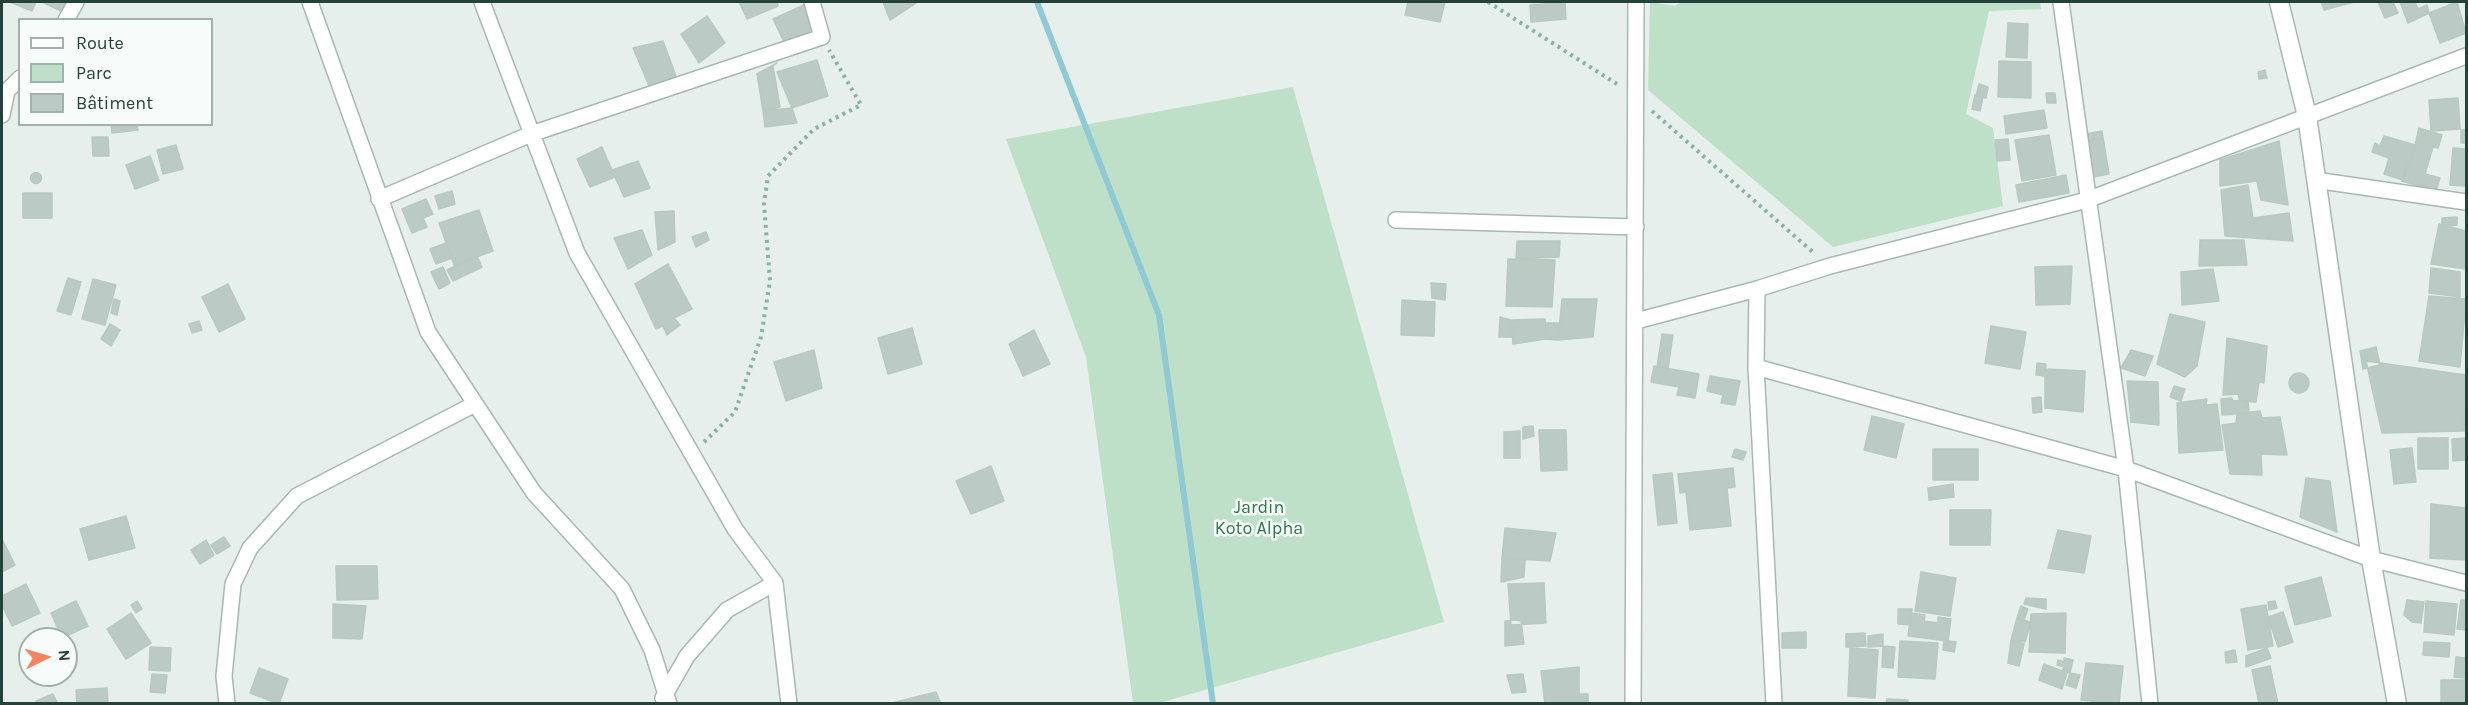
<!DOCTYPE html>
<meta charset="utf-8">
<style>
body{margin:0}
#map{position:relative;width:2468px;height:705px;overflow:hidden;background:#e6efeb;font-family:Karla,sans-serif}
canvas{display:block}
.frame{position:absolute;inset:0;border:3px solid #24423a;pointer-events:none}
.legend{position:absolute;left:18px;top:18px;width:195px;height:108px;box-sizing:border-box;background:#f7fbf9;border:2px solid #a3b1ad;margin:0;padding:8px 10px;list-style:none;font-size:18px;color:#24423a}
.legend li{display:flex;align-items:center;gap:12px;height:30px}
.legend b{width:30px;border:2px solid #a3b1ad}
.north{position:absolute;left:18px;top:627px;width:60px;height:60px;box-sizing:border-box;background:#f7fbf9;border:2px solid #a3b1ad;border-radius:50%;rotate:85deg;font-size:16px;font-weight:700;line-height:24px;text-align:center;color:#24423a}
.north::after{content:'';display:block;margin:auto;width:21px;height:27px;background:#f4845f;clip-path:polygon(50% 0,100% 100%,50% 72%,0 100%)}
</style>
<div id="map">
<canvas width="2468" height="705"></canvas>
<div class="frame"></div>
<ul class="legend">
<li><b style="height:8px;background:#fff"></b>Route</li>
<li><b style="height:16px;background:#bfe0c8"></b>Parc</li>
<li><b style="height:16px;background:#bbcac4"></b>Bâtiment</li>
</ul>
<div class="north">N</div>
</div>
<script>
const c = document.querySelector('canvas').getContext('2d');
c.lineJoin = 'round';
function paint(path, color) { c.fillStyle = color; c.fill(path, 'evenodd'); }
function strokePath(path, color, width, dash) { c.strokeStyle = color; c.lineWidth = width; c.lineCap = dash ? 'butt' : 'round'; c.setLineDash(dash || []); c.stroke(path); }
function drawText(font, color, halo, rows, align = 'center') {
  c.font = font + ' Karla,sans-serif'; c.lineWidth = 5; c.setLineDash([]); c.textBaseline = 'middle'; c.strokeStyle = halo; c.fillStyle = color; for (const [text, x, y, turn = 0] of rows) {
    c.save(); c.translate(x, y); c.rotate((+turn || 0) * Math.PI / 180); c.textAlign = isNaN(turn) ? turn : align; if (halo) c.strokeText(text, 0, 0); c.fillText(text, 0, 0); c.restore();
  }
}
paint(new Path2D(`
 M1650 2 1675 6 1681 2H2040L2041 9 1989 11 1966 114 1993 128 2003 206 1833 247 1648 90Z
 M1293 87 1444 622 1159 703H1133L1086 357 1006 139Z`), '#bfe0c8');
strokePath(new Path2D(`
 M1037 2 1159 315 1213 704`), '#8ec9d4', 6);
const building = new Path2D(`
 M10 2H36L32 11Z
 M42 2H68L63 12Z
 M739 2H777L778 6 747 19Z
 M883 2H915L916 3 890 20Z
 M1408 2H1445L1440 22 1405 15Z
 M1545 2H1565L1566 19 1531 22 1530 5 1545 4Z
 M2321 2H2354L2324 10Z
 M2378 2H2393L2398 13 2385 18Z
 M2400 2H2415L2418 9 2427 5 2429 13 2408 23Z
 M2457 2 2466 33 2440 43 2429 13Z
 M804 5 812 30 784 42 773 19Z
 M707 16 725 43 699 63 681 34Z
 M2008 23 2028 24 2027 58 2006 57Z
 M663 41 676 76 650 88 633 48Z
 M817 60 828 96 792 108 777 72Z
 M1999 61 2031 62V98L1998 97Z
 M777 63 773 66 780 107 763 111 757 74Z
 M2265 70 2267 78 2259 79 2258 72Z
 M1979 84 1988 87 1986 98 1976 96Z
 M2046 93H2055L2056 103H2047Z
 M1975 95 1983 97 1980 111 1972 109Z
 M2458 98 2460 129 2431 131 2429 100Z
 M792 108 797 123 765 127 763 111Z
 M2044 110 2047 128 2006 134 2004 116Z
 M111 124H137L138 130 112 133Z
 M2419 128 2442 135 2438 148 2433 147 2425 174 2440 178 2436 191 2402 181 2415 145Z
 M2461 130H2466V143H2461Z
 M2102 131 2109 174 2093 177 2086 134Z
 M2049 135 2056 175 2022 181 2015 140Z
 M2384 136 2415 145 2403 180 2384 174 2389 158 2372 152 2375 143 2380 146Z
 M92 137H108L109 156H93Z
 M2008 139 2010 160 1997 161 1995 140Z
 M2279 141 2288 205 2261 200 2257 181 2220 186V160Z
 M176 145 183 169 163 174 157 150Z
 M602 147 615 177 590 187 577 159Z
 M2453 148 2466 149V186L2450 185Z
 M150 156 159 180 135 189 126 165Z
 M638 161 650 188 624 197 612 170Z
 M30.5 178a5.5 5.5 0 1 1 11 0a5.5 5.5 0 1 1-11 0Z
 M2066 175 2069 193 2019 202 2016 185Z
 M2248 185 2253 218 2289 213 2293 241 2225 236 2221 190Z
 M452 191 455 204 439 209 435 196Z
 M23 193H52V218H23Z
 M426 199 433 214 423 218 427 227 412 233 402 209Z
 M479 210 493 251 454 265 439 223Z
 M674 211 675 242 658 250 655 212Z
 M2457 217V225L2442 226V218Z
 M2439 224 2466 231V269L2431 264Z
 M642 230 652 255 628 269 614 238Z
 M706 232 709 240 696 247 692 237Z
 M2200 240H2244L2247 265 2199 266Z
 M1517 241H1560L1559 257 1516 259Z
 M446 243 452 258 436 264 430 249Z
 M477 256 482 267 453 281 447 270Z
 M1508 259 1555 260 1552 307 1506 306Z
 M668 264 692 309 674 318 680 325 667 335 663 326 656 329 635 284Z
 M2072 266 2070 304 2036 305 2035 267Z
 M443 267 450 283 439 289 431 272Z
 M2431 268 2460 272V297L2429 293Z
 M2213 269 2219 301 2182 305 2181 272Z
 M68 278 81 282 71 315 57 311Z
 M93 279 116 285 105 325 82 319Z
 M1431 283 1446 284 1445 300 1432 298Z
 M228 284 245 319 219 332 202 297Z
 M2429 296 2466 299 2460 367 2419 361Z
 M114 299 120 301 117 315 111 313Z
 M1562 299H1597L1593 337 1558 340Z
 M1402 300 1435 302 1434 336 1401 335Z
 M2170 314 2205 322 2197 366 2185 377 2157 364Z
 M1500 317 1511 320 1512 337H1499Z
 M1545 319 1546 339 1513 344 1511 320Z
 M199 321 202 330 192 333 189 324Z
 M1545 323H1560L1558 340 1546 339Z
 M110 324 120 330 111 346 101 339Z
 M1991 326 2026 332 2020 369 1985 363Z
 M912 328 922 364 888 374 878 338Z
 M1034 330 1050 364 1023 376 1009 344Z
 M1662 334 1673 335 1668 369 1657 367Z
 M2227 338 2267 346 2264 383 2259 382 2256 402 2240 401 2238 394 2223 395Z
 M2376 347 2380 365 2363 369 2360 351Z
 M814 350 822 388 786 401 774 362Z
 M2131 350 2153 356 2145 376 2121 368Z
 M2366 361 2466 375 2464 431 2382 433Z
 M2037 363 2046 364 2045 376 2036 375Z
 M1654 366 1699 374 1695 398 1677 395 1679 387 1651 382Z
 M2045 369 2085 371 2083 412 2045 408Z
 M2289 383a10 10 0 1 1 20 0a10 10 0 1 1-20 0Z
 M1710 376 1740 381 1735 405 1721 403 1723 395 1707 391Z
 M2127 381 2158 382 2159 425 2131 422Z
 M2174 386 2185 389 2181 401 2170 397Z
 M2041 397 2042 412 2033 413 2032 398Z
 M2232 398 2233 401 2248 400 2249 413 2222 415 2221 399Z
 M2207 399 2206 405 2217 404 2223 450 2179 453 2177 403Z
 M2260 411 2262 418 2280 417 2287 455 2261 454 2262 475 2230 474 2222 425 2236 423 2237 414Z
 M1872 416 1904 424 1896 458 1864 450Z
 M1533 426 1534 436 1523 439V427Z
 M1539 430H1566L1567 470 1541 471Z
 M1520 431V458H1504V432Z
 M2418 438H2448V469H2418Z
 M2466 438V460L2453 461 2452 439Z
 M2412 448 2416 482 2394 484 2390 450Z
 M1735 449 1746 452 1743 460 1732 457Z
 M1933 449H1978V480H1933Z
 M991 466 1004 501 971 514 956 481Z
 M1733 468 1735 487 1727 488 1731 526 1690 530 1686 492 1680 493 1678 474Z
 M1672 473 1677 523 1658 525 1653 475Z
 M2306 478 2330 481 2337 532 2300 517Z
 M1953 484 1954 497 1929 500 1928 488Z
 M2431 504 2466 508V560L2430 558Z
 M1950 510H1991L1990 545H1950Z
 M126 516 135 548 89 560 80 529Z
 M1505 528 1556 533 1550 561 1502 558Z
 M2058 530 2091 536 2084 573 2048 568Z
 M224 537 230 546 217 554 211 545Z
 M2 539 15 565 2 572Z
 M206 540 214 555 200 564 191 550Z
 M1502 558 1525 560 1524 577 1501 582Z
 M336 566H377L378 599 337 600Z
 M1921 572 1956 578 1950 616 1915 611Z
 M2321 577 2331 616 2295 625 2285 587Z
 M1544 583 1546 623 1511 625 1508 584Z
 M26 584 40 613 12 626 2 605V596Z
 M2026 598 2046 599V609L2024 604Z
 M2407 600 2424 602 2421 623 2412 622 2404 615Z
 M2461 600H2466V630L2457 629Z
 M76 601 88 626 62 638 51 613Z
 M137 601 142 609 136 613 131 605Z
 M2275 601 2277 608 2269 610 2268 602Z
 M2426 601 2457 604 2454 635 2424 632Z
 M333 604 366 606 362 639 333 638Z
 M2266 605 2273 646 2248 650 2241 609Z
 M2021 606 2028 609 2024 620 2017 618Z
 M1898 609H1912L1911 625 1898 624Z
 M2283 612 2293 642 2278 647 2268 617Z
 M131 613 151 643 126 659 107 629Z
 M1911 613 1925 615 1924 621 1938 623V617L1951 619 1948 641 1908 636Z
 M2066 613 2065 653 2029 652 2031 614Z
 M2017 618 2031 622 2025 642 2011 640Z
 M1516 620 1521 621 1524 644 1505 646V621Z
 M1806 632V648H1782V633Z
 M1865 633 1866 646 1846 647V634Z
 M1883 634V646L1868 647V636Z
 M1944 640 1956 642 1954 652 1943 650Z
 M2011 640 2024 644 2019 666 2008 663Z
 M1900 641 1938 643 1935 679 1898 677Z
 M2424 642 2450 643 2449 657 2423 655Z
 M1883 646 1895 647 1893 668 1882 667Z
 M150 647 171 648 170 671 149 670Z
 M1850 648 1878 650 1875 698 1848 696Z
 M2267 648 2271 658 2246 667V656Z
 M2235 650 2237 662 2226 663 2225 652Z
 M2456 657 2466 658V678L2454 677Z
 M2064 658 2073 660 2070 673 2062 671 2064 667 2057 665 2058 660 2064 662Z
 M2086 663 2123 666 2119 704 2081 700Z
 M2044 664 2067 673 2062 689 2039 680Z
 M2270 666 2278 704H2259L2252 670Z
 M1579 667V694H1588V704H1545L1541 671Z
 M259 668 288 679 279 704 250 693Z
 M2070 673 2080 675 2076 688 2066 685Z
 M152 674 167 675 165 693 150 692Z
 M1523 674 1526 692 1512 693 1507 675Z
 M2441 680H2466V704H2441Z
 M107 688 108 704H77L76 690Z
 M936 692 941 704 892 703Z
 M53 694 58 704H37L36 701Z
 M1887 699 1908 700V704H1886Z`);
paint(building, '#bbcac4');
strokePath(building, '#b8c9c2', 1.5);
const minor = new Path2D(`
 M310 2 428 332 534 493 622 589 652 650 669 704
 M482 2 577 253 735 529 775 583 789 704
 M2061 2 2126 469 2150 704
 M66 20 76 2
 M2 115 7 91 20 78
 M2315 180 2466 202
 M379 199 531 134 822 37 812 2
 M1396 220 1636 227
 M1757 289 1756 367 1774 704
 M1636 321 1757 289 1830 266 2087 200 2466 56
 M1756 367 2126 469 2371 559 2466 583
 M663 698 687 656 727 610 775 583
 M227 704 224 676 233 584 250 548 297 496 475 404
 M1633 704 1636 2`);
const tertiary = new Path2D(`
 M2279 2 2307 116 2371 559 2397 704`);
strokePath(minor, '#a8b8b2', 18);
strokePath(tertiary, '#a8b8b2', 21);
strokePath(new Path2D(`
 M1488 2 1620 86
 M1652 111 1815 254
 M704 442 735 412 761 337 770 281 764 204 768 176 814 129 861 105 829 50`), '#86b3a5', 4, [3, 4.5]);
strokePath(minor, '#fff', 15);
strokePath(tertiary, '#fff', 18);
drawText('18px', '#2d7a4b', '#f7fbf9', [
 ["Jardin",1259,508],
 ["Koto Alpha",1259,529]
]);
</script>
